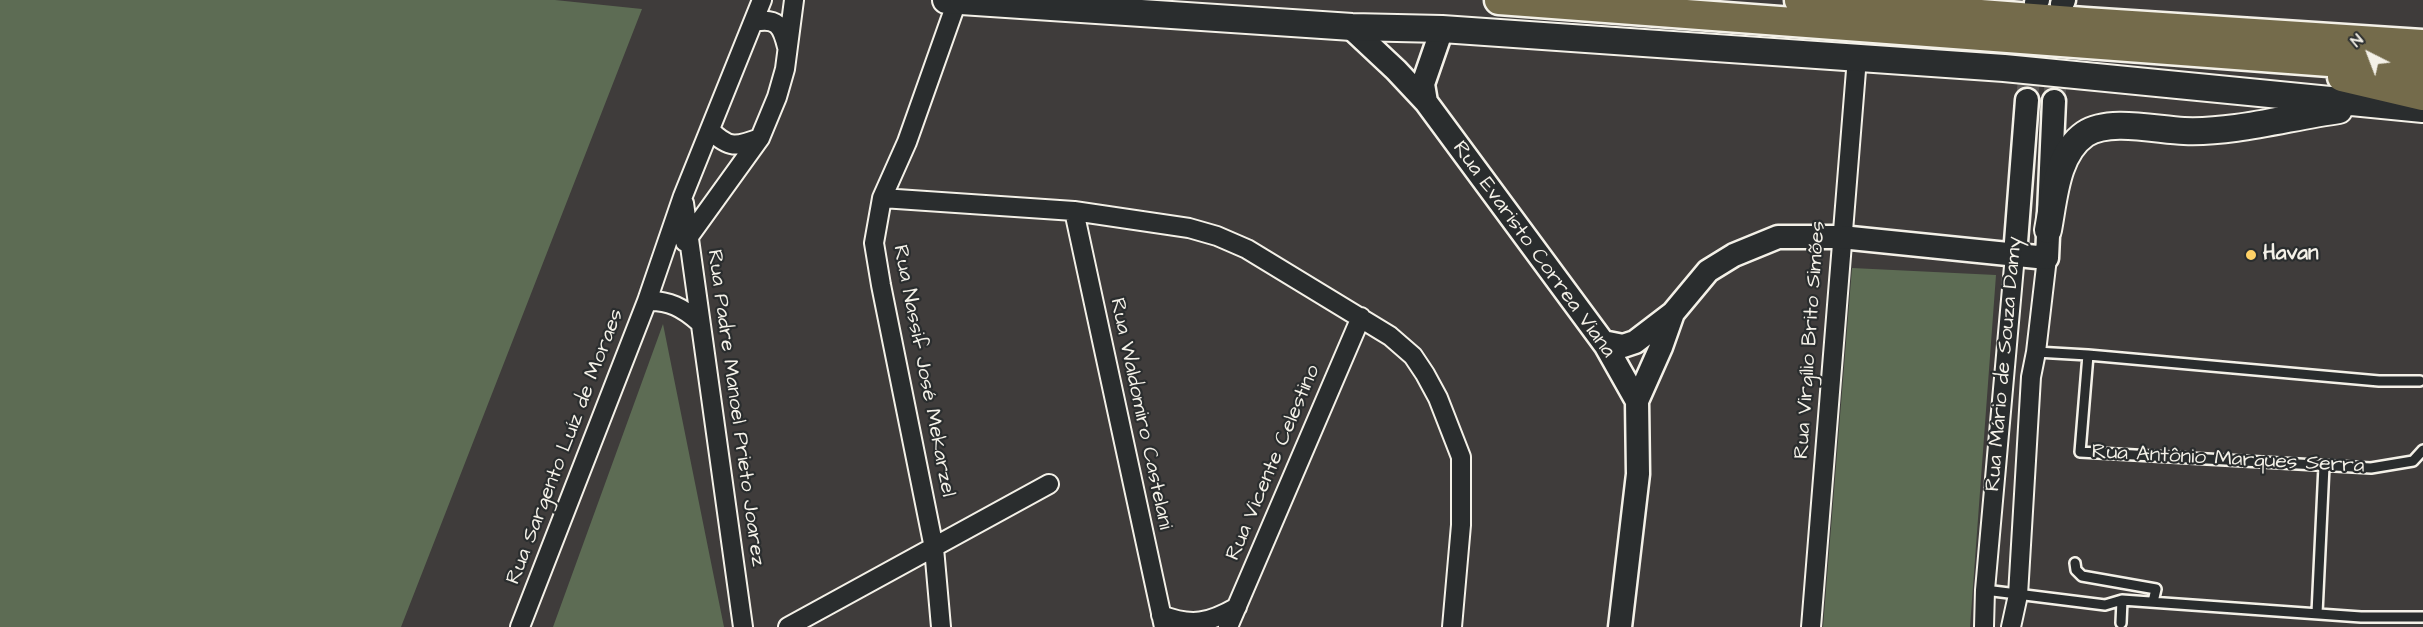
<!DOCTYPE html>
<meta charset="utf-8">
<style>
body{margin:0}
#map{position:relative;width:2423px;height:627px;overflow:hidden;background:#3f3c3b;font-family:"Architects Daughter",sans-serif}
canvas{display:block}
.north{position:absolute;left:2339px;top:24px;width:60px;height:60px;-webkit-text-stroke:4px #2a2d2e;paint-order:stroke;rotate:318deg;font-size:16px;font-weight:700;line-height:24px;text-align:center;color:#f4f1e8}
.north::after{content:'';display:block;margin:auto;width:21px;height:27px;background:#f4f1e8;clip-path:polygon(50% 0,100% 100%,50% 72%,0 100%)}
</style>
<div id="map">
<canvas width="2423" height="627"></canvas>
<div class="north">N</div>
</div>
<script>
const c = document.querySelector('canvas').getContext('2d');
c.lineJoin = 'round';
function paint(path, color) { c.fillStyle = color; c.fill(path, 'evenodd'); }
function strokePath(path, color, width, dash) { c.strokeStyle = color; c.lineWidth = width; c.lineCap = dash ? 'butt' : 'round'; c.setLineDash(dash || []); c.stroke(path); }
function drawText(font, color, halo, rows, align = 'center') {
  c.font = font + ' "Architects Daughter",sans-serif'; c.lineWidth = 4.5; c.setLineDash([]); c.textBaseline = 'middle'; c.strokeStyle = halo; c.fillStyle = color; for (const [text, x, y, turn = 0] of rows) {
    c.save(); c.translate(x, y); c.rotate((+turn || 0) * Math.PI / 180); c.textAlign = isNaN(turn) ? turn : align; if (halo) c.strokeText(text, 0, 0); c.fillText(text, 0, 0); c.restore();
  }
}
paint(new Path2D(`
 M0 0H555L642 9 401 627H0Z
 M1852 268 1996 275 1970 627H1823Z
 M663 324 724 627H553Z`), '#5d6c54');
strokePath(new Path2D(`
 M2027 100 2034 26
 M2054 101 2061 25`), '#5a5755', 22, [22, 11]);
const service = new Path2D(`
 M2036 352 2088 355 2080 452 2371 468 2413 461 2423 450
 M2088 355 2379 381H2420
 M2075 563 2076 570 2082 576 2156 589 2153 602
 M1985 590 2105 605 2122 600 2361 617H2423
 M2317 613 2324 466
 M2121 623 2122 600`);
const minor = new Path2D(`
 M754 22C777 17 782 26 787 47
 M710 130C729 149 736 147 760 138
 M882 198 1074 211 1189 228 1217 236 1247 249 1390 336 1413 356 1425 374 1438 398 1461 457V525L1452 627
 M684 203 743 627
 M1074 211 1164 627
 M685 242 760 138 777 97 785 69 794 0
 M647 301C669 300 683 308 699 322
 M1161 615C1192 627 1209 623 1237 607
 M520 627 647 301 683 196 762 0
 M788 627 1049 484
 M941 627 934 548 881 285 874 243 882 198 907 142 957 1
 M1228 627 1361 317
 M1811 627 1857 58
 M1984 627 1985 590 2015 255
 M2011 627 2018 595 2031 377 2036 352 2047 258`);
const tertiary = new Path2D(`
 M2036 3 2038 0
 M2062 4 2064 0
 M1349 26 1396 70 1426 102 1606 346 1637 401
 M1426 102 1423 84 1442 29
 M2015 255 2027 100
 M1603 342 1623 346 1635 342 1673 313
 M1620 627 1638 474 1637 401 1661 347 1673 313 1708 271 1734 255 1778 237H1841L2047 258 2054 101`);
const secondary = new Path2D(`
 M946 0 1352 27 1442 29 2004 68 2423 109
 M2048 230C2054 199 2056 154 2085 134 2109 118 2157 130 2184 131 2236 133 2288 117 2339 110`);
const primary = new Path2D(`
 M1499 0 2423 69
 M1799 0 2085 22 2423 44
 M2342 77 2423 96`);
strokePath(service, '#f4f1e8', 14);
strokePath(minor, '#f4f1e8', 22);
strokePath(tertiary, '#f4f1e8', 27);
strokePath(secondary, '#f4f1e8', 30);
strokePath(primary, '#f4f1e8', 33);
strokePath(service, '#2a2d2e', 9);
strokePath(minor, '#2a2d2e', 18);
strokePath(tertiary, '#2a2d2e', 22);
strokePath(secondary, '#2a2d2e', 26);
strokePath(primary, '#746b4b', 28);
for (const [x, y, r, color] of [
 [2251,255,6,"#ffd166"]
]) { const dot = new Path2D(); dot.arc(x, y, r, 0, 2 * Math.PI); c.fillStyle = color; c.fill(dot); strokePath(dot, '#2a2d2e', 2); }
drawText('21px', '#f4f1e8', '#2a2d2e', [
 ["Rua Evaristo Correa Viana",1533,250,54],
 ["Rua Virgílio Brito Simões",1811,340,-86],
 ["Rua Mário de Souza Damy",2005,364,-85],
 ["Rua Nassif José Mekarzel",923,371,79],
 ["Rua Padre Manoel Prieto Joarez",735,408,82],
 ["Rua Waldomiro Castelani",1140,414,78],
 ["Rua Sargento Luíz de Moraes",566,447,-69],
 ["Rua Antônio Marques Serra",2228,460,3],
 ["Rua Vicente Celestino",1274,463,-67]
]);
drawText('bold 21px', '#f4f1e8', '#2a2d2e', [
 ["Havan",2263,255]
], 'left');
</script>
